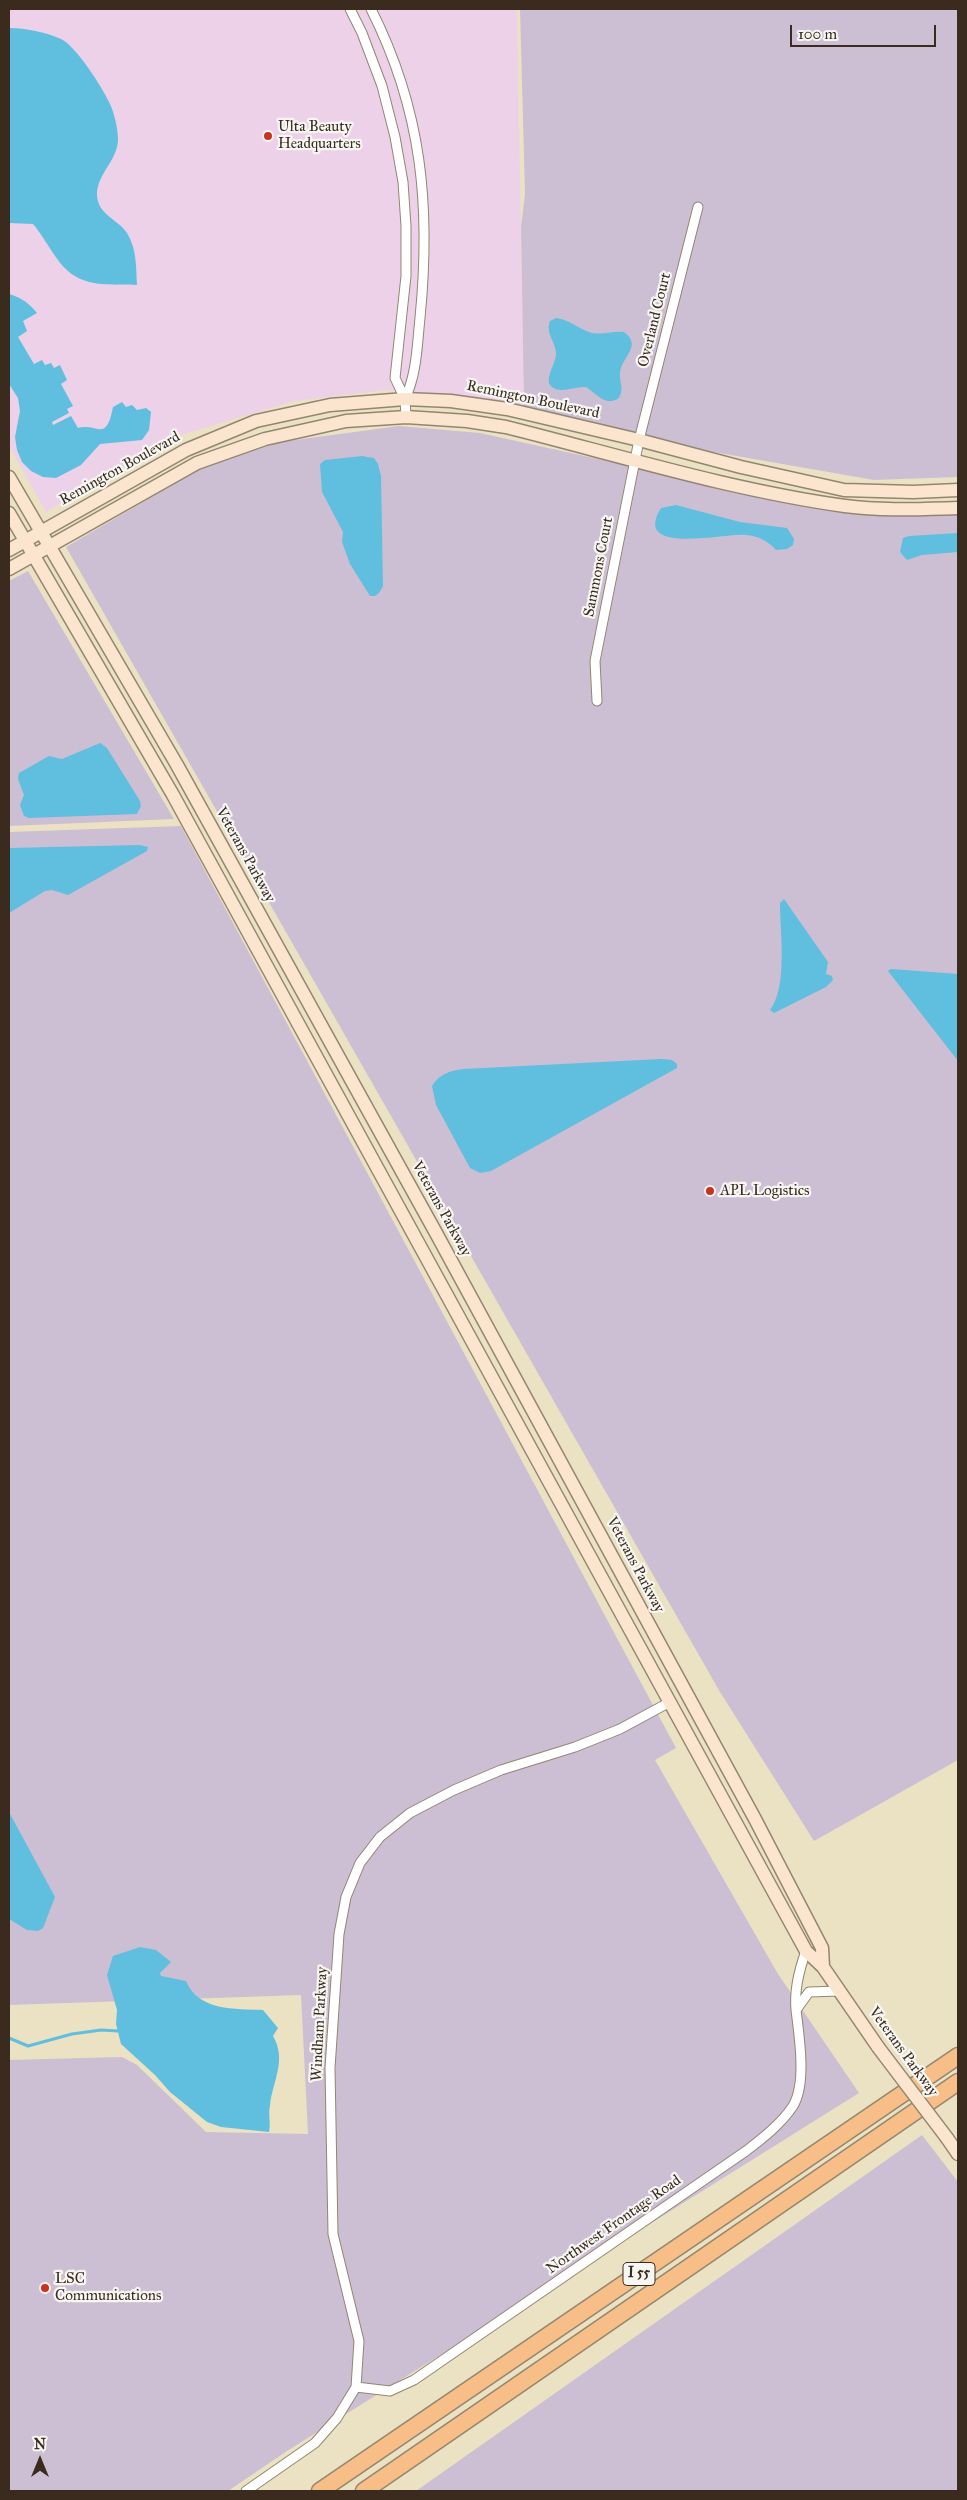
<!DOCTYPE html>
<style>
body{margin:0}
#map{position:relative;width:967px;height:2500px;overflow:hidden;background:#ebe2c3;font-family:"IM FELL Great Primer",serif}
canvas{display:block}
.frame{position:absolute;inset:0;border:10px solid #3b2a1e;pointer-events:none}
.north{position:absolute;left:15px;top:2435px;width:50px;height:50px;-webkit-text-stroke:4px #f6f6f2;paint-order:stroke;rotate:0deg;font-size:14px;font-weight:700;line-height:20px;text-align:center;color:#3b2a1e}
.north::after{content:'';display:block;margin:auto;width:18px;height:22px;background:#3b2a1e;clip-path:polygon(50% 0,100% 100%,50% 72%,0 100%)}
.scale{position:absolute;left:790px;top:25px;width:146px;height:22px;box-sizing:border-box;border:2px solid #3b2a1e;border-top:0;padding-left:6px;font-size:15px;line-height:18px;white-space:nowrap;color:#3b2a1e;-webkit-text-stroke:4px #f6f6f2;paint-order:stroke}
</style>
<div id="map">
<canvas width="967" height="2500"></canvas>
<div class="frame"></div>
<div class="north">N</div>
<div class="scale">100 m</div>
</div>
<script>
const c = document.querySelector('canvas').getContext('2d');
c.lineJoin = 'round';
function paint(path, color) { c.fillStyle = color; c.fill(path, 'evenodd'); }
function strokePath(path, color, width, dash) { c.strokeStyle = color; c.lineWidth = width; c.lineCap = dash ? 'butt' : 'round'; c.setLineDash(dash || []); c.stroke(path); }
function drawText(font, color, halo, rows, align = 'center') {
  c.font = font + ' "IM FELL Great Primer",serif'; c.lineWidth = 4.5; c.setLineDash([]); c.textBaseline = 'middle'; c.strokeStyle = halo; c.fillStyle = color; for (const [text, x, y, turn = 0] of rows) {
    c.save(); c.translate(x, y); c.rotate((+turn || 0) * Math.PI / 180); c.textAlign = isNaN(turn) ? turn : align; if (halo) c.strokeText(text, 0, 0); c.fillText(text, 0, 0); c.restore();
  }
}
paint(new Path2D(`
 M9 9H517L524 406 387 390 294 401 168 439 46 512 9 446Z`), '#edd1e9');
paint(new Path2D(`
 M520 9H958V477L874 480 685 447 524 406 521 227 525 194Z
 M399 426 480 433 621 464 733 492 846 513 958 515V1760L814 1841 720 1692 66 547 200 469 280 442Z
 M28 571 174 819 9 826V581Z
 M181 826 676 1748 655 1760 778 1974 859 2093 287 2451 228 2491H9V2060L122 2057 137 2065 206 2132 308 2134 301 1995 9 2005V832Z
 M922 2135 958 2182V2491H416Z`), '#ccbfd4');
paint(new Path2D(`
 M9 28C26 28 45 32 61 39 76 46 102 87 109 102 114 111 118 129 118 139 118 161 96 174 97 196 99 216 118 219 127 233 137 249 136 268 137 285 118 284 92 287 75 276 57 266 47 240 33 224L9 223Z
 M9 294C22 298 29 303 37 313L23 321 27 331 18 337 34 364 42 360 45 365 51 363 54 368 60 365 67 380 61 384 73 406 67 409 69 413 52 422 53 425 71 416 78 428C97 422 106 444 113 407L122 402 126 407 132 405 137 410 146 408 151 412 149 430 142 440 100 444 81 465 56 478 43 477 31 471 22 462 17 450 15 437 20 411 18 398 9 384Z
 M556 318C571 320 578 329 592 333 603 335 613 331 624 332 644 347 619 358 620 375 620 385 624 388 619 398 605 407 597 394 586 387 576 386 560 394 552 387 543 380 556 364 556 354 556 341 545 334 550 321Z
 M362 456 374 458 378 464 381 476 383 586 379 593 375 596H370L350 564 342 542 343 532 322 492 320 464 325 460Z
 M676 505 740 522 787 528 794 539 793 545 787 549 776 550C768 541 758 536 746 535 725 533 631 556 661 508Z
 M958 533V552L922 555 907 560 900 552 903 538 909 536Z
 M100 743 107 748 140 801 141 806 137 814 29 818 24 816 20 805 24 795 18 779 19 773 49 756 62 759Z
 M140 845 148 847 147 851 68 895 52 890 45 891 9 913V848Z
 M784 899 828 962 826 974 832 976 833 980 826 987 774 1013 770 1010C788 986 780 933 780 903Z
 M891 969 958 974V1061L888 971Z
 M661 1059 672 1060 677 1064V1068L491 1171 480 1173 470 1168 436 1105 432 1086C439 1074 450 1071 463 1069Z
 M9 1812 55 1897 43 1928 38 1931 27 1930 9 1919Z
 M140 1947 156 1950 171 1962 160 1973 161 1976 186 1981C198 2011 235 2009 263 2010L278 2028 273 2036C287 2060 273 2080 270 2105 268 2114 271 2123 269 2132L221 2127 207 2122 170 2092 155 2075 121 2044 116 2024 117 2010 107 1975 113 1956Z`), '#60bede');
strokePath(new Path2D(`
 M9 2038 28 2046 72 2034 101 2030 118 2031`), '#60bede', 3);
const street = new Path2D(`
 M350 9 362 33 382 86 395 137 403 182 406 226V276L395 378 405 399 406 417
 M371 9C422 110 431 206 420 318 417 346 417 373 405 399
 M597 701 595 661 639 440 698 207
 M806 1951C799 1970 794 1989 796 2010L809 1992 840 1991
 M356 2387 390 2391 414 2380 746 2151C763 2138 781 2124 793 2106 807 2083 799 2035 796 2010
 M246 2491 315 2443 337 2418 356 2387 359 2341 333 2234 330 2068 339 1934 346 1897 360 1863 380 1837 410 1813 454 1790 501 1770 575 1747 620 1729 670 1702`);
const secondary = new Path2D(`
 M9 477 177 765 436 1233 755 1819 822 1948 823 1967
 M9 513 173 795 806 1951 823 1967 878 2047
 M9 550 186 450 256 421 330 405 405 399 451 401 507 409 639 440 741 467 844 490 913 492 958 490
 M9 569 197 463 265 439 346 421 406 417 467 421 506 427C618 455 730 490 845 506 882 511 921 509 958 508
 M947 2138 958 2154`);
const highway = new Path2D(`
 M320 2491 958 2056
 M364 2491 958 2082`);
strokePath(street, '#938670', 11);
strokePath(secondary, '#938670', 15);
strokePath(highway, '#938670', 19);
strokePath(street, '#fff', 9);
strokePath(secondary, '#fce5cf', 12);
strokePath(highway, '#f7be87', 16);
const secondaryBridge = new Path2D(`
 M878 2047 947 2138`);
strokePath(secondaryBridge, '#938670', 15, []);
strokePath(secondaryBridge, '#fce5cf', 12);
for (const [x, y, r, color] of [
 [268,136,5,"#c8321e"],
 [710,1191,5,"#c8321e"],
 [45,2288,5,"#c8321e"]
]) { const dot = new Path2D(); dot.arc(x, y, r, 0, 2 * Math.PI); c.fillStyle = color; c.fill(dot); strokePath(dot, '#f6f6f2', 2); }
for (const [x, y, w] of [
 [639,2274,32]
]) { const box = new Path2D(); box.roundRect(x - w / 2, y - 11.5, w, 23, 4); c.fillStyle = '#f6f6f2'; c.fill(box); strokePath(box, '#3b2a1e', 1); }
drawText('bold 14px', '#3b2a1e', null, [
 ["I 55",639,2274]
]);
drawText('15px', '#3b2a1e', '#f6f6f2', [
 ["Ulta Beauty",278,127],
 ["Headquarters",278,144],
 ["APL Logistics",720,1191],
 ["LSC",55,2279],
 ["Communications",55,2296]
], 'left');
drawText('15px', '#3b2a1e', '#f6f6f2', [
 ["Overland Court",655,320,-76],
 ["Remington Boulevard",533,400,12],
 ["Remington Boulevard",120,469,-29],
 ["Sammons Court",599,567,-79],
 ["Veterans Parkway",245,855,61],
 ["Veterans Parkway",441,1209,61],
 ["Veterans Parkway",635,1565,62],
 ["Windham Parkway",320,2024,-87],
 ["Veterans Parkway",903,2052,54],
 ["Northwest Frontage Road",614,2225,-35]
]);
</script>
